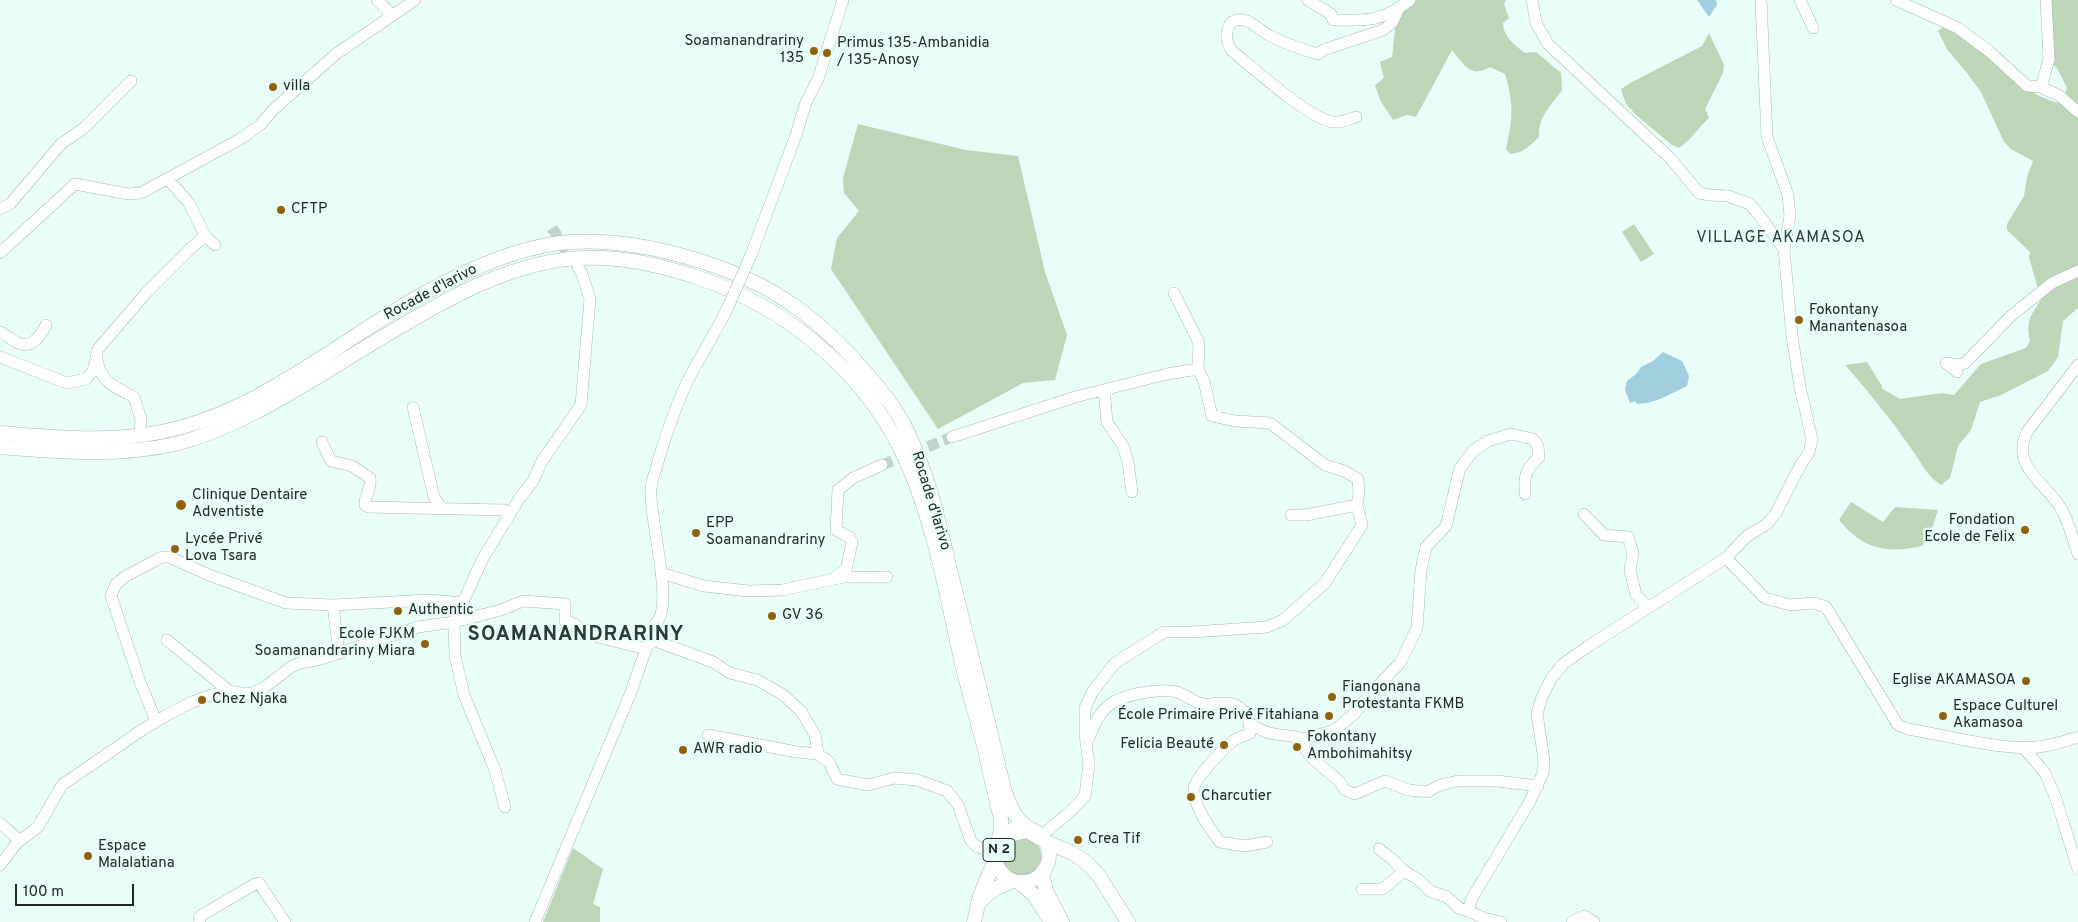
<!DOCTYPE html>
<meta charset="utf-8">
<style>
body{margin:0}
#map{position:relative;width:2078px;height:922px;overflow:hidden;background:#e9fdf9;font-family:Overpass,sans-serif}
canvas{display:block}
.scale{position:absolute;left:15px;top:884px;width:119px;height:22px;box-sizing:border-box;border:2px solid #222a28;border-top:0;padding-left:6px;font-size:15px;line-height:18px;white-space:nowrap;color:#222a28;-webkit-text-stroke:4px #e9fdf9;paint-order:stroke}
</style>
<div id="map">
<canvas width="2078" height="922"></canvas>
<div class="scale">100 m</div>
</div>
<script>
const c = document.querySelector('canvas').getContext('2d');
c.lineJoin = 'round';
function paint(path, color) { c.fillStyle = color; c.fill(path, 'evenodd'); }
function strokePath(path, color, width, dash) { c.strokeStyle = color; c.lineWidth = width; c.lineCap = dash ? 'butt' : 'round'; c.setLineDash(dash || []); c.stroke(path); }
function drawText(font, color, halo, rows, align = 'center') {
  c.font = font + ' Overpass,sans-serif'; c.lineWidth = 4.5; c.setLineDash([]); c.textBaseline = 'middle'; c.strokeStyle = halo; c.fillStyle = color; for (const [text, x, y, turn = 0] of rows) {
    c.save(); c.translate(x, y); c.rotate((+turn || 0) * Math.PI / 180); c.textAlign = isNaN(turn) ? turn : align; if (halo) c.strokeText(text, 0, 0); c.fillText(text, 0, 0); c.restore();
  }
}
paint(new Path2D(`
 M1416 0H1506L1504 4 1509 18 1503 23C1504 38 1514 44 1525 53L1536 52 1561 73 1562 90C1551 106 1538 116 1539 137 1530 146 1523 153 1510 154L1506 149C1513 118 1514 104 1505 74L1490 67C1470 79 1464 64 1452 50L1416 117 1407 115 1393 120 1380 100 1375 85 1384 78 1380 62 1392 57 1396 20 1403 11Z
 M2048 0H2078V308L2063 321 2058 357 2048 371 2001 395 1980 402 1971 430 1958 446 1950 478 1941 485C1926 476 1921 461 1910 447 1890 418 1868 391 1845 365L1867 362 1882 386 1881 388 1900 399 1942 393 1954 395 1981 364 2026 348 2030 341C2026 321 2030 316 2041 300L2029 257 2030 252 2007 230V224L2024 196 2027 177 2033 161 2011 149 2004 142 1981 92 1967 73 1947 49 1938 31 1943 27C1976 37 1993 66 2020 85 2032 93 2045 99 2058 103L2062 102 2067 88 2058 70 2053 64Z
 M1709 33 1724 65 1723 73 1705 109 1709 118C1698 128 1691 140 1679 148L1672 145 1636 115 1626 104 1621 89 1632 82 1702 46Z
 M858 124 966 150 1018 156 1045 272 1067 335 1055 380 1023 383 938 429 831 269 837 238 859 211 844 193 843 178Z
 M1634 224 1654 254 1641 262 1622 232Z
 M1851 502 1883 522 1895 507 1938 510 1929 537 1922 546C1886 554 1863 549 1839 520Z
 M1024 835 1039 845 1042 859 1034 872C1021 879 1008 874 1002 861L1003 846Z
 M573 848 603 869 593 904 600 907V922H543Z`), '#bdd6b7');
paint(new Path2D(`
 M1697 0H1716L1717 5 1709 17Z
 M1663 352 1682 361 1689 376 1687 386C1672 393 1654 404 1637 404L1635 401 1630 403 1625 390 1627 381 1636 374 1641 367 1653 361Z`), '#a1cedf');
strokePath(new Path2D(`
 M552 228 576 264
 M882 465 952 437`), '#c1d3cf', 11, [11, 5.5]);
const minor = new Path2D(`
 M377 0 392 15
 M1308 0 1331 14 1333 20C1367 21 1381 22 1410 0
 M1532 0 1536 23 1548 44 1671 159 1699 193 1710 195 1728 196 1750 204 1763 220 1784 249
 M1800 0 1813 28
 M1896 0 1958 28 1990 52 2027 86 2041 87 2060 96 2078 112
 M2041 87 2049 59 2046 0
 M1356 117C1348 119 1341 123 1333 122 1308 118 1252 67 1231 50 1223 38 1226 16 1244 20 1253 22 1262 32 1270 36 1286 44 1301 49 1318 54L1323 50 1383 30 1392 23 1399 8
 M168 179 189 203 205 236 215 245
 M0 209 10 204 61 144 84 128 131 81
 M0 253 75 184 128 194 141 193 242 138 260 125 273 110 336 54 415 0
 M751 255 796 135 806 102 818 79 843 0
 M1174 293 1199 343 1198 369
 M0 332C7 335 11 340 18 343 31 349 41 336 46 325
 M0 357 67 383 86 379 93 371 98 349 147 292 191 248 205 236
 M97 360C101 383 115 387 134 397L141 419 140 434
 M2078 365 2027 432C2010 468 2047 483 2062 510 2069 523 2073 540 2078 554
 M1957 372 1946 363 1960 365 1965 363 2012 315 2052 283 2078 271
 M1104 390 1107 422 1123 446 1128 462 1132 492
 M413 407 434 497 441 507
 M952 437 1075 397 1167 374 1198 369 1204 381 1212 416 1235 421 1270 423 1325 465 1344 471 1358 479 1359 492 1357 505
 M322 442 331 461 352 466 370 478C372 488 364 496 365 505L368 507 504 510 507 512 508 519
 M1525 494C1524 475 1525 471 1539 457L1538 446 1533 439 1511 434 1488 441 1474 450 1460 468 1446 526 1426 547 1421 570 1417 628 1400 663 1370 694 1355 713 1335 730 1304 739 1306 750 1313 759 1339 781 1345 790 1355 794 1385 781 1409 790 1427 792 1440 785 1458 781H1497L1538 786
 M1584 514 1604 535 1628 537 1633 553 1630 570 1636 595 1648 607
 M1726 558 1765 598 1790 605 1814 603 1826 607 1898 725 1908 729C1945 735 2009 753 2045 746 2056 744 2067 741 2078 737
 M661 573 704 586 748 591 782 590 844 577H887
 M835 577 846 570 852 542 849 537 836 530 838 490 853 478 882 465
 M333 605 339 653
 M167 640 229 691
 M653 640 713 662 730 673 757 680 782 694 801 711 815 735 818 754
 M156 721 140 682 111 596 116 584 126 576 162 557H169L209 575 286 603 333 605 430 600 462 603
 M1250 723C1271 739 1282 732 1304 739
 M708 735 797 752 818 754 829 762 837 779 868 785 894 778 917 780 947 791 958 805 971 841 977 847 995 851
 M1087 742C1093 729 1097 715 1108 706 1122 694 1160 688 1177 692 1186 695 1193 701 1202 704 1207 705 1215 703 1221 703 1241 702 1250 713 1250 733 1245 736 1238 737 1233 741 1225 747 1195 778 1194 788 1193 806 1210 829 1220 842L1245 846 1267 842
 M2023 747 2045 773 2056 799 2078 869
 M505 807 495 770 464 695 455 656 454 622 482 560 519 499 533 481 542 461 581 405 590 299 582 274 578 267
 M0 823 20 841
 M1041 836 1072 810 1085 796 1089 764 1085 735V708L1093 691 1115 663 1164 632H1192L1267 627 1283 620 1325 583 1362 525 1357 505 1306 515H1291
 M1379 849 1392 859 1404 871
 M0 865 17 843 38 827 62 785 142 730 167 715 192 702 212 695 229 691 245 694 253 693 265 687 291 667 300 663 321 659 418 627 454 622 501 610 523 601 565 604V621C573 623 577 623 578 632L646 649
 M1362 889H1383L1404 871 1419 880 1430 891 1447 897 1459 908 1468 911
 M200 922 199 918 202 915 255 884 259 883 285 922
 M535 922 631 692 646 649 653 640 655 624C676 608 648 516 651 488 652 478 657 468 659 458 667 432 676 405 688 380 701 355 716 332 728 307
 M1501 922 1486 919 1468 911 1472 898 1529 803 1543 773 1544 760 1537 714 1542 697 1551 679 1563 664 1587 647 1726 558 1747 536 1767 524 1776 513 1800 466 1809 452 1812 439 1800 387 1792 336 1784 249 1790 216 1788 195 1767 137 1761 0
 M1572 922 1584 916 1594 922`);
const major = new Path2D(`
 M0 433C53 437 108 443 161 432 267 411 350 330 444 283 483 263 527 245 570 242 642 238 737 265 796 307 822 326 846 349 867 374 882 391 897 410 907 431 930 478 940 528 952 578 970 648 987 718 1004 789 1010 806 1014 819 1030 829
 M0 447C58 452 118 457 175 444 230 430 279 400 327 371 371 344 415 316 461 293 547 251 608 247 699 278 789 308 870 376 908 465 934 525 946 591 960 655 967 687 977 718 985 750 990 773 995 796 1001 819V830L998 842
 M995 855a27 27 0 1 1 54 0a27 27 0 1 1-54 0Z
 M1042 874 1046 891 1062 922
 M1020 883 1034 895 1051 922
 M980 902C989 890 1000 886 1013 881
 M974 922 980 896 1002 843 1013 834 1028 831 1046 842 1073 853 1088 864 1099 876 1128 922`);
strokePath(minor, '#a6b9b5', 12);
strokePath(major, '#a6b9b5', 15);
strokePath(minor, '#fff', 11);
strokePath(major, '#fff', 14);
const minorBridge = new Path2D(`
 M728 307 751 255`);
strokePath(minorBridge, '#a6b9b5', 12, []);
strokePath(minorBridge, '#fff', 11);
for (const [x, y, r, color] of [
 [814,51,5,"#8f630a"],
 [827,53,5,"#8f630a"],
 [273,87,5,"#8f630a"],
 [281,210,5,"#8f630a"],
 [1799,320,5,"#8f630a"],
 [181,505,6,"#8f630a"],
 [2025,530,5,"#8f630a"],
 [696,533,5,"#8f630a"],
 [175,549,5,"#8f630a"],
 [398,611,5,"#8f630a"],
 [772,616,5,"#8f630a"],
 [425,644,5,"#8f630a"],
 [2026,681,5,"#8f630a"],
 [1332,697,5,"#8f630a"],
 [202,700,5,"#8f630a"],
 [1329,716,5,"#8f630a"],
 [1943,716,5,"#8f630a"],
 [1224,745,5,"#8f630a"],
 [1297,747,5,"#8f630a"],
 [683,750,5,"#8f630a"],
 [1191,797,5,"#8f630a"],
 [1078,840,5,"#8f630a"],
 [88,856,5,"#8f630a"]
]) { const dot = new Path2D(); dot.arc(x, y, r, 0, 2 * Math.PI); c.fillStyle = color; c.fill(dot); strokePath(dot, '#e9fdf9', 2); }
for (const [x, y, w] of [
 [999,850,32]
]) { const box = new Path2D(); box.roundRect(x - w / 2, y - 11.5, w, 23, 4); c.fillStyle = '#e9fdf9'; c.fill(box); strokePath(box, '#222a28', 1); }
drawText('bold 14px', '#222a28', null, [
 ["N 2",999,850]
]);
drawText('15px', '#222a28', '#e9fdf9', [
 ["Soamanandrariny",804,42,"right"],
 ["135",804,59,"right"],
 ["Primus 135-Ambanidia",837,44],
 ["/ 135-Anosy",837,61],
 ["villa",283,87],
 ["CFTP",291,210],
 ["Fokontany",1809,311],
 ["Manantenasoa",1809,328],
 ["Clinique Dentaire",192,496],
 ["Adventiste",192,513],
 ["Fondation",2015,521,"right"],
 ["Ecole de Felix",2015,538,"right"],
 ["EPP",706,524],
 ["Soamanandrariny",706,541],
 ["Lycée Privé",185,540],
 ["Lova Tsara",185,557],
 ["Authentic",408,611],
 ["GV 36",782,616],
 ["Ecole FJKM",415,635,"right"],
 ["Soamanandrariny Miara",415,652,"right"],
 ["Eglise AKAMASOA",2016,681,"right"],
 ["Fiangonana",1342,688],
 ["Protestanta FKMB",1342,705],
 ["Chez Njaka",212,700],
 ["Espace Culturel",1953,707],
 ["Akamasoa",1953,724],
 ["École Primaire Privé Fitahiana",1319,716,"right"],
 ["Fokontany",1307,738],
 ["Ambohimahitsy",1307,755],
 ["Felicia Beauté",1214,745,"right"],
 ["AWR radio",693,750],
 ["Charcutier",1201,797],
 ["Crea Tif",1088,840],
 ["Espace",98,847],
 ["Malalatiana",98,864]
], 'left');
drawText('15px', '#222a28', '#e9fdf9', [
 ["Rocade d'Iarivo",431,293,-28],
 ["Rocade d'Iarivo",930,501,73]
]);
c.letterSpacing = '1px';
drawText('16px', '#2b3b38', '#e9fdf9', [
 ["VILLAGE AKAMASOA",1781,239]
]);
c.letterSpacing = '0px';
c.letterSpacing = '1px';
drawText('bold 20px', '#2b3b38', '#e9fdf9', [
 ["SOAMANANDRARINY",576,636]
]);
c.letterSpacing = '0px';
</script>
